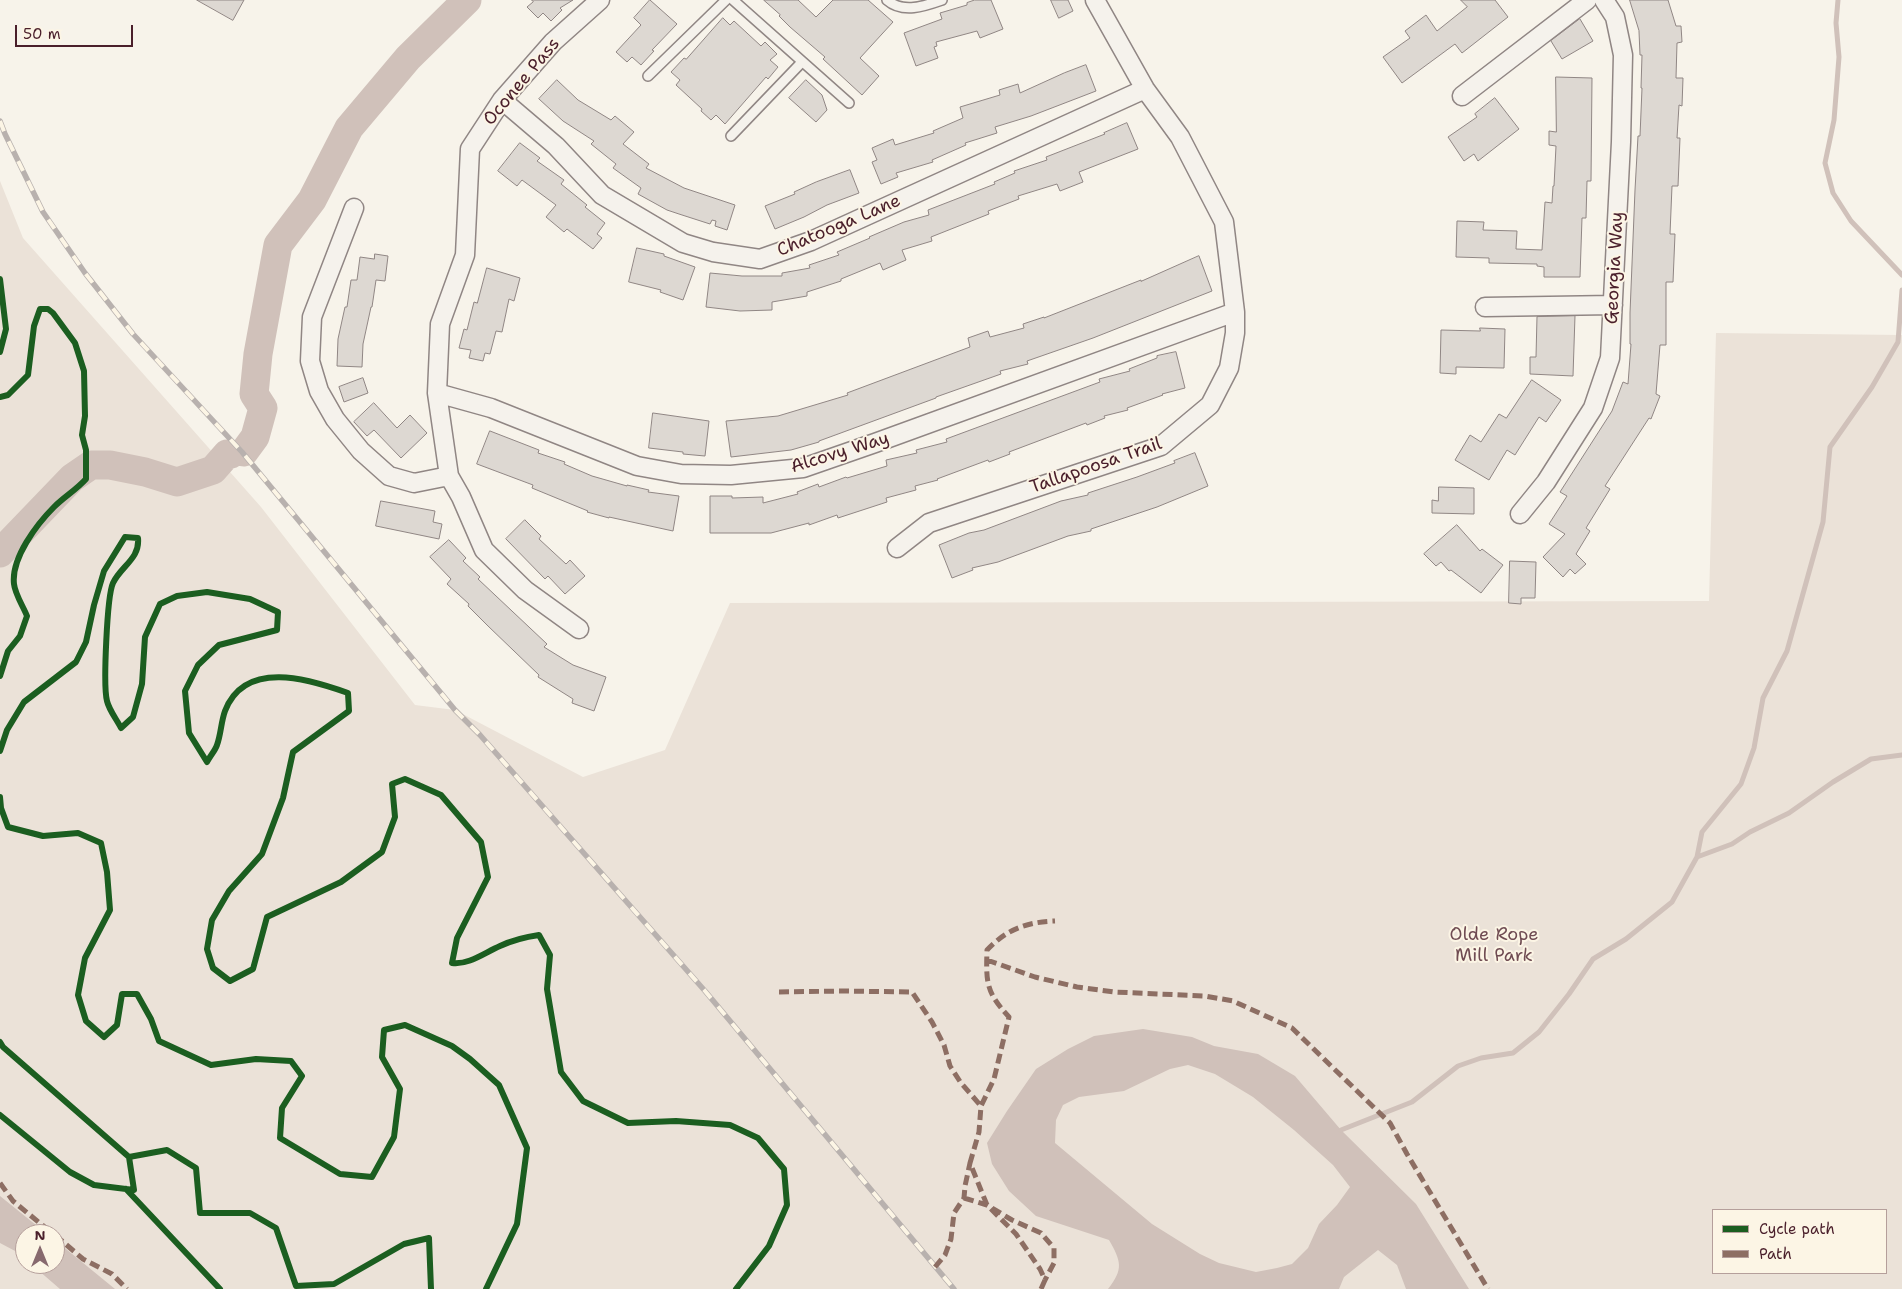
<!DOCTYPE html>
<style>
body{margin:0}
#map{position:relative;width:1902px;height:1289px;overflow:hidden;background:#f7f3ea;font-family:"Shantell Sans",sans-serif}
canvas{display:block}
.legend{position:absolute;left:1712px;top:1209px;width:175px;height:65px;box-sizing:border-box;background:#fcf5e5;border:1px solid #b59f9b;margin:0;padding:6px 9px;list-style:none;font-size:15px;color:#4a1f2b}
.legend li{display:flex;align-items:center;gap:10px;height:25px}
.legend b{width:25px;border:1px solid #b59f9b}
.north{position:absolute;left:15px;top:1224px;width:50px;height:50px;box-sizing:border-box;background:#fcf5e5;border:1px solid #b59f9b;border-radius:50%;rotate:0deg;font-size:14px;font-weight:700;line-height:20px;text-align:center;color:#4a1f2b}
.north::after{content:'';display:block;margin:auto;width:18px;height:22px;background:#87696e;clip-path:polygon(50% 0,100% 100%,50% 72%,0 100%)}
.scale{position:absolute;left:15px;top:25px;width:118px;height:22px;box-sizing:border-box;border:2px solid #4a1f2b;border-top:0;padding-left:6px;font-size:15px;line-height:18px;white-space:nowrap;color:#4a1f2b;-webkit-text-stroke:4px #fcf5e5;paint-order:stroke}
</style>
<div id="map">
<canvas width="1902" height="1289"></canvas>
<ul class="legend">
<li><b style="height:6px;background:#1b5e20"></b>Cycle path</li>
<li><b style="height:6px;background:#8d6e63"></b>Path</li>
</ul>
<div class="north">N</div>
<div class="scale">50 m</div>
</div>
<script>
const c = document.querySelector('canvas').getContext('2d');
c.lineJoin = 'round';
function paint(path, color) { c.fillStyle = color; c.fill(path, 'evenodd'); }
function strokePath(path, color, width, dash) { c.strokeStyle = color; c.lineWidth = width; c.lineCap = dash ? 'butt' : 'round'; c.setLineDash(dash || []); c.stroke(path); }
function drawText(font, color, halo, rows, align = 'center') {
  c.font = font + ' "Shantell Sans",sans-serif'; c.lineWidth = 4; c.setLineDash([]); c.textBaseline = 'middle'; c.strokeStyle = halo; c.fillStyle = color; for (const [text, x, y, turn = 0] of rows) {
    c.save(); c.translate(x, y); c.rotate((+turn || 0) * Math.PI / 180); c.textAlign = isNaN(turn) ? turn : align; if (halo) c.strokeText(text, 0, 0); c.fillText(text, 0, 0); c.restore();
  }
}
paint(new Path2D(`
 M0 181 23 238 261 507 415 705 455 710 583 777 665 750 730 603 1709 601 1716 333 1902 335V1289H0ZM1713 1210H1886V1273H1713ZM25 1234H55V1264H25Z`), '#ebe2d8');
paint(new Path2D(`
 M1143 1029 1192 1037 1214 1046 1258 1054 1295 1076 1341 1130 1416 1204 1469 1289H1406L1397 1265 1378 1250 1344 1277 1339 1289H1108C1124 1269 1121 1261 1109 1240L1036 1216 1009 1191 992 1164 987 1143 1007 1111 1036 1069 1068 1049 1094 1036ZM1188 1065 1215 1074 1253 1097 1294 1130 1333 1165 1350 1187 1337 1205 1319 1224 1308 1248 1292 1264 1277 1268 1256 1272 1219 1263 1200 1254 1152 1224 1055 1143 1056 1120 1063 1105 1079 1097 1124 1091 1170 1069Z
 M0 1196 47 1234H25V1258L17 1252 0 1243Z
 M55 1240 115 1289H60L31 1264H55Z`), '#d0c1ba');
strokePath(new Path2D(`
 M1838 0 1836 23 1839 57 1834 120 1825 163 1833 193 1851 221 1902 275
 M1697 857 1732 844 1750 832 1789 813 1833 782 1871 759 1902 755
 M1341 1130 1412 1102 1458 1066 1481 1058 1513 1053 1539 1032 1569 994 1593 959 1626 939 1672 902 1697 857 1702 832 1741 784 1754 748 1763 698 1787 651 1823 522 1830 447 1872 387 1898 342 1902 290`), '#d0c1ba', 5);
strokePath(new Path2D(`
 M244 452 255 437 263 408 254 394 258 354 278 245 312 200 349 128 408 58 467 0
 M0 553 72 478 91 465H110L145 472 177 482 213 470 227 454H231`), '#d0c1ba', 29);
const building = new Path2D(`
 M197 0H244L233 20Z
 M532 0H573L560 8 562 10 551 21 543 13 538 18 527 7 533 2Z
 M650 0 677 24 652 50 654 51 641 65 632 57 627 62 616 52 641 25 634 18Z
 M764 0H798L816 17 833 0H868L893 22 860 58 879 76 862 95 823 59 825 57 790 27 779 16 780 15Z
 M975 0H991L1003 29 980 38 977 31 936 42 937 46 934 47 938 58 916 66 904 33 942 19 940 13 967 5V3Z
 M1051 0H1068L1073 11 1059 18Z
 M1461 0H1495L1508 17 1462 53 1455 44 1402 83 1383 57 1410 38 1405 31 1426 15 1437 31 1467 7Z
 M1630 0H1668L1676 26H1681L1682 42 1677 43 1676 78H1683L1682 106 1679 105 1677 138H1680L1678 186H1672L1670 234H1675L1673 282H1666V345H1660L1656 394 1660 396 1651 419 1649 418 1605 486 1610 489 1586 528 1590 531 1576 554 1586 564 1575 574 1570 569 1563 577 1543 557 1565 534 1549 524 1567 496 1560 492 1612 411 1623 382 1628 384 1631 344H1630V313L1635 190 1638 136H1640L1642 88H1641L1642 55H1640L1639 31Z
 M723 18 730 25 734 21 761 46 765 42 777 54 770 60 778 67 768 79 766 77 725 124 716 115 711 120 701 111 702 109 676 85 680 80 671 72 684 58 686 59Z
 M1580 19 1593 41 1562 59 1551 41Z
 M1086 65 1096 91 1031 116 995 127 997 133 965 143 966 145 932 160 933 162 896 173 898 177 881 184 872 162 877 160 872 148 893 139 895 145 934 133 933 131 963 118 960 107 1000 95 999 90 1018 84 1020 93 1064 73Z
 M1556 77 1592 78 1591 181H1587L1586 218H1582L1580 277H1544V267L1537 266V264L1489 263V258L1456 257 1457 221 1484 222 1483 230 1517 231 1516 249 1542 250 1545 202 1552 203 1553 186H1554L1556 146 1549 145V131L1556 132Z
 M557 80 578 100 611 120 615 116 634 132 623 144 649 164 646 168 684 188 735 205 727 230 715 226 716 221 712 220 710 224 679 214 667 210 638 194 641 188 613 168 616 164 591 144 594 141 563 121 539 99Z
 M806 80 822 95 827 110 816 122 789 98Z
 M1495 98 1519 129 1478 161 1474 154 1464 161 1448 137 1477 117 1475 114Z
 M1127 123 1138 149 1079 172 1083 182 1060 191 1057 184 1018 196 1019 199 988 211 989 214 931 237 932 241 902 250 906 260 883 270 880 263 841 279V281L807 292V296L772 302V310L740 311 706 307 710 273 742 276H782V273L810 268 809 265 839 255 837 252 870 238 869 237 904 222 929 215 928 210 995 184 994 182 1015 173 1014 171 1047 160 1046 157 1105 134 1104 133Z
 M520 143 540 158 537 161 564 180 561 184 587 205 585 207 605 223 597 234 602 238 593 249 567 229 564 232 546 217 556 205 522 180 517 186 498 171Z
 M850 170 859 193 827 205 804 217 775 229 765 206 795 194 794 192 816 182Z
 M637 248 664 254V256L695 267 683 300 660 292 661 290 629 282Z
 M375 254 388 256 385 281 376 280 372 307H371L363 344 362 367 337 366 338 339 345 307H347L351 280H357L360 257 374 259Z
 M1199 256 1212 291 1093 338 1027 361 1028 364 1000 371 1001 374 936 397V398L819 441V442L791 450 731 457 726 421 778 416 848 395 847 393 970 347 968 338 988 331 990 337 1024 328 1023 324 1044 317V318L1141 280V281Z
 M487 268 520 278 514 301 509 299 502 332 496 331 490 354 485 353 483 361 469 358 471 350 459 348 464 329 467 330 474 302 477 303Z
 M1575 316 1573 376 1530 374V357H1536L1537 317Z
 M1480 328 1505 329 1504 368 1456 367V374L1440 373 1441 330 1480 331Z
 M1176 352 1185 388 1162 394 1163 395 1127 408 1128 410 1104 416 1105 418 1087 425 1086 423 1009 452 1010 454 989 462 988 460 937 479 938 480 915 486 916 490 886 498 887 502 838 518 837 515 809 525V523L771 533H710V496H732V498L763 497V503L798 494 797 492 818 484 819 487 846 477 847 478 887 466 886 460 917 453 916 450 947 442 946 439 1100 382 1099 379 1130 371 1129 369 1157 358V356Z
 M363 378 368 393 344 402 339 387Z
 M1532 380 1561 400 1546 422 1539 417 1515 455 1507 450 1489 480 1455 460 1470 435 1481 442 1499 414 1506 418Z
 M374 403 397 428 410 415 427 433 401 458 374 430 367 436 354 422Z
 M653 413 709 421 705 456 683 454V452L649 448Z
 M490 431 539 450 538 453 565 462 564 464 592 476 627 486V485L649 490 648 492 679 496 673 531 609 517V518L587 512 588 511 532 488 533 485 477 464Z
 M1195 453 1208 486 1157 507 1091 529V531L1068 536 998 562 972 568 973 570 952 578 939 545 969 533 984 530 1061 501 1088 495V493L1137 477 1175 463 1174 461Z
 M1439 487 1474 488V514L1432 513V500L1438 501Z
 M381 501 435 511 433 522 442 524 439 539 376 526Z
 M525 520 541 536 539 539 566 564 570 560 585 576 565 594 548 576 545 579 506 539Z
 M1457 525 1480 551 1482 549 1503 565 1481 593 1451 570 1449 571 1441 562 1436 566 1424 554Z
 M449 540 466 558 463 561 480 577 478 579 547 644 544 647 573 665 606 677 594 711 572 703 573 699 538 677 539 675 488 626 468 606 469 604 447 584 451 579 430 557Z
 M1510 561 1536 562 1535 598H1521V604L1509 603Z`);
paint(building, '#ddd8d2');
strokePath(building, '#908684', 1);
const service = new Path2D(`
 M733 0 849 103
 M887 0C903 14 925 6 942 0
 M648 76 726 0
 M731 136 802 62`);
const minor = new Path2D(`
 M1462 96 1587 0
 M502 100 556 146 602 195 683 243 713 252 760 259 811 241 1145 89
 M354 208 312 317 310 361 319 391 335 419 361 451 389 476 414 483 449 476
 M1485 307 1613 305
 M437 393 491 408 637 466 681 474 731 475 803 468 875 443 1235 312
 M1520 514 1546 482 1593 408 1610 358 1621 142 1623 55 1615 17 1604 0
 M897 548 929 523 1161 446 1210 405 1229 368 1235 333V312L1224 222 1180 137 1145 89 1095 0
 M579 629 525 590 484 550 461 497 449 476 437 393 440 324 465 255 470 149 502 100 553 42 600 0`);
strokePath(service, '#908684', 12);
strokePath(minor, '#908684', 21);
strokePath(service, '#f5f2ec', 9);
strokePath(minor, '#f5f2ec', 18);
const rail = new Path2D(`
 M0 121 5 134 43 212 85 273 133 334 242 452 455 710 480 735 705 991 954 1289`);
strokePath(rail, '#b8b1ae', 5.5);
strokePath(rail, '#fcf5e5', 4, [11]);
strokePath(new Path2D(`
 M987 960 1035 977 1077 987 1114 992 1205 996 1233 1001 1292 1028 1390 1123 1407 1154 1488 1289
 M779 992 843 991 912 992 932 1022 944 1045 950 1066 961 1083 981 1106
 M0 1183 13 1201 53 1234
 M964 1198 987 1205 1012 1220 1041 1233 1054 1248V1263L1045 1280
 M55 1235 83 1259 112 1274 127 1289
 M935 1267 945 1255 951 1239 954 1213 964 1198 965 1186 970 1163
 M1041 1289 1045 1280 1040 1269 1016 1234 987 1205 970 1163 979 1132 981 1106 994 1079 1009 1017C986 992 986 983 987 950 1007 929 1027 922 1055 921`), '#8d6e63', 5, [10, 5]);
strokePath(new Path2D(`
 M0 279 6 329 0 352
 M0 397 8 395 28 375 34 326 40 309H48L53 313 75 343 84 371 85 416 82 435 86 450V479C76 490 64 497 54 507 37 524 11 558 14 584 15 594 23 606 27 616L20 636 8 651 0 676
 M0 751 7 730 24 702 76 662 86 642 94 605 104 571 125 537 138 538C140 559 121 566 113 583 107 596 103 686 107 701 109 710 117 720 121 728L133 717 142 684 145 637 160 604 177 596 207 592 250 599 278 612 277 630 219 645 198 665 185 691 189 733 207 762C210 756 215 751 217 745 221 734 221 722 225 711 245 659 309 679 348 693L349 711 293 752 283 798 262 854 229 891 212 920 207 949 213 968 230 981 253 969 267 917 341 882 382 852 395 817 392 784 405 779 441 795 481 842 488 877 457 938 452 963C469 965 484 953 500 946 513 940 525 937 539 935L550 955 547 989 561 1072 583 1101 628 1123 676 1121 730 1125 758 1138 784 1169 787 1205 769 1246 736 1289
 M0 797 1 808 8 827 43 836 78 833 101 843 107 872 110 910 85 958 78 995 86 1021 104 1037 117 1025 122 994H137L151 1019 159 1041 211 1065 256 1059 291 1061 302 1076 282 1108 280 1138 340 1174 372 1177 394 1137 400 1089 382 1057 384 1030 405 1025 452 1046 470 1059 499 1085 527 1148 517 1224 486 1289
 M0 1042 3 1047 129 1157 134 1190 94 1185 70 1172 0 1115
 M129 1157 167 1150 196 1168 200 1213H250L276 1228 296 1286 334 1284 404 1244 429 1238 431 1289
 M126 1189 220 1289`), '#1b5e20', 6);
drawText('18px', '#4a1f2b', '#fcf5e5', [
 ["Oconee Pass",522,82,-50],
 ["Chatooga Lane",839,226,-23],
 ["Georgia Way",1615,268,-87],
 ["Alcovy Way",840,453,-17],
 ["Tallapoosa Trail",1096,466,-19]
]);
drawText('18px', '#704c53', '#fcf5e5', [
 ["Olde Rope",1494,935],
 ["Mill Park",1494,956]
]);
</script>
